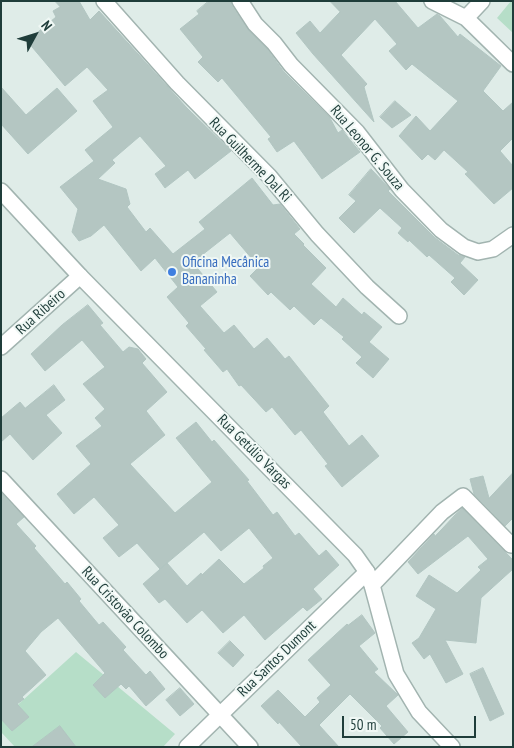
<!DOCTYPE html>
<meta charset="utf-8">
<style>
body{margin:0}
#map{position:relative;width:514px;height:748px;overflow:hidden;background:#dfece8;font-family:"PT Sans Narrow",sans-serif}
canvas{display:block}
.frame{position:absolute;inset:0;border:2px solid #1f3d3a;pointer-events:none}
.north{position:absolute;left:10px;top:10px;width:50px;height:50px;-webkit-text-stroke:4px #f0f8f5;paint-order:stroke;rotate:51deg;font-size:14px;font-weight:700;line-height:20px;text-align:center;color:#1f3d3a}
.north::after{content:'';display:block;margin:auto;width:18px;height:22px;background:#1f3d3a;clip-path:polygon(50% 0,100% 100%,50% 72%,0 100%)}
.scale{position:absolute;left:342px;top:716px;width:134px;height:22px;box-sizing:border-box;border:2px solid #1f3d3a;border-top:0;padding-left:6px;font-size:15px;line-height:18px;white-space:nowrap;color:#1f3d3a;-webkit-text-stroke:4px #f0f8f5;paint-order:stroke}
</style>
<div id="map">
<canvas width="514" height="748"></canvas>
<div class="frame"></div>
<div class="north">N</div>
<div class="scale">50 m</div>
</div>
<script>
const c = document.querySelector('canvas').getContext('2d');
c.lineJoin = 'round';
function paint(path, color) { c.fillStyle = color; c.fill(path, 'evenodd'); }
function strokePath(path, color, width, dash) { c.strokeStyle = color; c.lineWidth = width; c.lineCap = dash ? 'butt' : 'round'; c.setLineDash(dash || []); c.stroke(path); }
function drawText(font, color, halo, rows, align = 'center') {
  c.font = font + ' "PT Sans Narrow",sans-serif'; c.lineWidth = 4; c.setLineDash([]); c.textBaseline = 'middle'; c.strokeStyle = halo; c.fillStyle = color; for (const [text, x, y, turn = 0] of rows) {
    c.save(); c.translate(x, y); c.rotate((+turn || 0) * Math.PI / 180); c.textAlign = isNaN(turn) ? turn : align; if (halo) c.strokeText(text, 0, 0); c.fillText(text, 0, 0); c.restore();
  }
}
paint(new Path2D(`
 M511 1H513V33L497 18Z
 M76 652 175 734 163 747H15L1 732V720Z`), '#b6dec8');
const building = new Path2D(`
 M55 1H79L90 20 99 11 187 108 231 151 195 179 188 170 165 188 155 174 166 166 140 136 112 160 115 163 98 179 126 189 130 204 127 207 146 232 150 228 173 254 205 229 199 222 252 178 273 205 280 204 300 229 294 234 304 244 303 245 326 268 311 284 336 307 343 298 362 315 364 312 382 327 369 342 389 359 373 378 356 363 362 357 342 339 344 337 321 318 314 325 294 306 290 310 271 292 268 295 250 276 259 267 230 233 197 259 202 265 198 269 217 292 200 306 224 333 234 325 254 349 267 338 285 359 289 356 329 406 323 412 349 446 362 435 379 456 342 487 325 466 328 464 301 430 295 435 272 407 266 412 241 385 239 386 227 369 223 372 204 350 206 349 186 326 189 323 167 297 178 287 155 258 141 271 104 225 91 236 79 241 72 232 78 209 60 187 94 161 85 150 113 127 93 101 108 90 87 67 65 86 27 41 56 17 53 11 60 7Z
 M209 1H231L232 6 248 30 267 49 284 72 330 118 338 133 342 130 360 152 322 179 294 141 277 152 268 139 271 137 222 78 218 82 198 62 203 57 180 29 199 14 197 11Z
 M330 1H395L418 28 437 14 440 16 458 37 460 34 501 66 483 91 503 111 513 102V138L500 151 513 166V188L494 204 465 174 468 172 444 150 435 160 428 154 422 160 399 136 416 116 430 131 458 101 412 64 406 70 389 51 397 44 375 19 341 55 367 84 364 87 374 122 313 54 296 33 310 21 320 33 340 12Z
 M1 87 26 115 57 88 77 111 28 154 1 124Z
 M395 101 411 115 392 128 380 117Z
 M371 169 390 189 388 191 434 237 458 255 465 257 460 263 478 280 464 295 451 282 455 278 429 255 427 257 409 240 408 242 398 233 402 228 380 208 354 233 339 218 356 201 349 195Z
 M88 305 103 323 100 325 123 352 129 347 138 349 146 359 142 363 167 392 146 411 165 435 130 464 175 513 212 482 176 438 196 422 212 442 214 440 249 480 247 481 273 515 277 512 295 536 299 533 319 556 326 550 339 565 313 589 322 599 307 611 303 607 265 640 244 615 223 633 202 610 187 623 165 599 159 603 143 584 167 563 187 586 201 573 202 575 219 559 244 584 264 568 263 566 273 558 249 528 221 551 204 532 160 569 137 543 119 557 103 538 119 525 94 497 74 514 57 494 91 464 76 446 102 426 95 418 105 409 83 384 105 367 82 340 45 371 31 354 62 325Z
 M54 385 65 400 46 415 62 433 33 460 10 434 1 442V418L20 402 25 408Z
 M513 473V518L505 526 474 494 470 479 483 476 489 498Z
 M1 493 24 517 16 524 36 546 34 548 65 584 67 582 81 599 79 601 99 625 103 622 126 647 123 650 146 675 150 671 165 689 146 706 129 686 126 689 121 684 105 698 93 685 105 673 58 618 41 632 25 651 46 675 22 697 24 699 17 704 29 717 12 731 1 719Z
 M462 508 513 560V569L481 598 476 643 445 640 463 674 446 683 430 654 424 659 412 643 419 638 436 609 416 596 429 575 457 593 481 570 478 567 488 559 468 536 418 574 408 562 434 534 435 536Z
 M362 615 375 633 359 646 378 669 374 672 398 695 386 706 408 732 394 744 380 728 382 726 350 694 319 725 339 747H302L279 722 278 724 261 706 278 690 305 717 320 702 317 698 331 685 308 660 347 624 348 625Z
 M230 641 244 655 233 667 218 653Z
 M483 668 504 714 490 721 470 674Z
 M180 688 194 704 180 716 166 700Z
 M60 726 76 747H32Z`);
paint(building, '#b4c6c2');
strokePath(building, '#b1c5c1', 1);
const minor = new Path2D(`
 M104 1 177 83 269 176 317 234 367 287 399 316
 M240 1 255 24 274 43 291 65 357 132 402 190 441 230 464 247 478 252 493 249 513 235
 M432 1 466 18 513 64
 M466 18 482 1
 M1 347 80 276
 M1 479 250 747
 M372 585 442 512 463 496 511 545 513 543
 M187 747 367 572`);
const tertiary = new Path2D(`
 M1 191 80 276 355 555 367 572 372 585 396 674 419 712 452 747`);
strokePath(minor, '#a2b4b0', 18);
strokePath(tertiary, '#a2b4b0', 18);
strokePath(minor, '#fff', 15);
strokePath(tertiary, '#fff', 15);
for (const [x, y, r, color] of [
 [172,272,5,"#3f7fe0"]
]) { const dot = new Path2D(); dot.arc(x, y, r, 0, 2 * Math.PI); c.fillStyle = color; c.fill(dot); strokePath(dot, '#f0f8f5', 2); }
drawText('15px', '#1f3d3a', '#f0f8f5', [
 ["Rua Leonor G. Souza",367,148,50],
 ["Rua Guilherme Dal Ri",250,160,46],
 ["Rua Ribeiro",41,312,-42],
 ["Rua Getúlio Vargas",254,452,45],
 ["Rua Cristovão Colombo",125,613,47],
 ["Rua Santos Dumont",277,659,-44]
]);
drawText('15px', '#366cbe', '#f0f8f5', [
 ["Oficina Mecânica",182,263],
 ["Bananinha",182,280]
], 'left');
</script>
